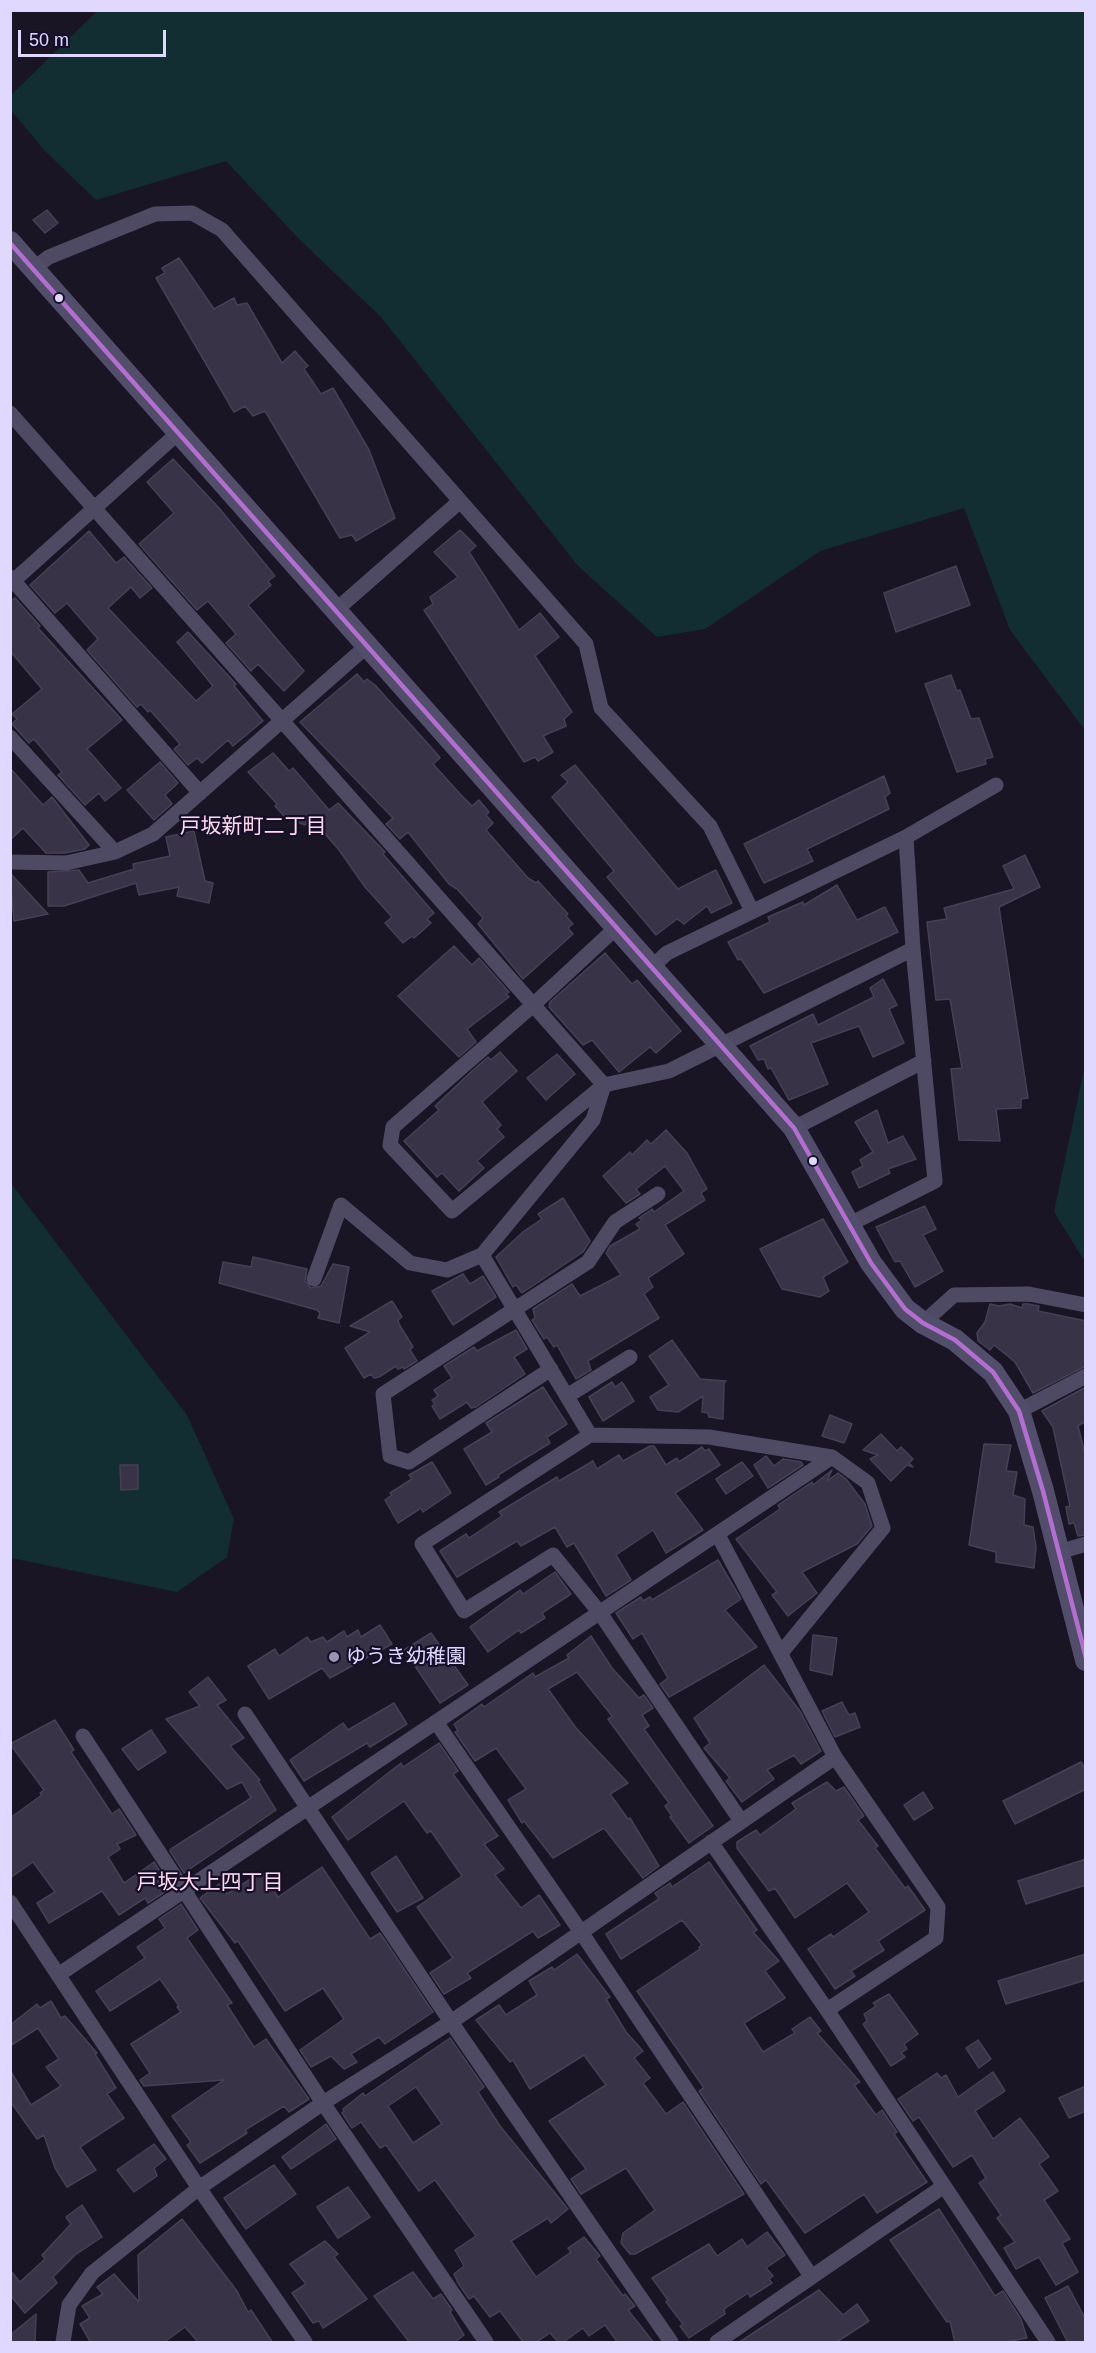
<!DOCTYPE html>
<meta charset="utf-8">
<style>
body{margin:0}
#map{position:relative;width:1096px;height:2353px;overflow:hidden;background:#191524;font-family:Helvetica,sans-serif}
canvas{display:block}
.frame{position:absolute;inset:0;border:12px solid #e0d8ff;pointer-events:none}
.scale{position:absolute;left:18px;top:30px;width:148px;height:27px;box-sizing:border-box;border:3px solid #e0d8ff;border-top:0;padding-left:8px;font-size:18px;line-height:21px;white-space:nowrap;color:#e0d8ff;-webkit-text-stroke:4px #160f2a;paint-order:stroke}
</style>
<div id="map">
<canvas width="1096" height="2353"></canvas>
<div class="frame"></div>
<div class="scale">50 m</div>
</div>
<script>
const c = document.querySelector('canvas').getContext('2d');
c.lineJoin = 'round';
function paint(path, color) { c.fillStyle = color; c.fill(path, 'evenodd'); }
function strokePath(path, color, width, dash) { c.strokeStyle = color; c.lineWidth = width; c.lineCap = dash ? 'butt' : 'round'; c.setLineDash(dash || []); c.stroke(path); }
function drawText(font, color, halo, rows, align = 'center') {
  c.font = font + ' Helvetica,"Noto Sans JP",sans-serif'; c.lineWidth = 4.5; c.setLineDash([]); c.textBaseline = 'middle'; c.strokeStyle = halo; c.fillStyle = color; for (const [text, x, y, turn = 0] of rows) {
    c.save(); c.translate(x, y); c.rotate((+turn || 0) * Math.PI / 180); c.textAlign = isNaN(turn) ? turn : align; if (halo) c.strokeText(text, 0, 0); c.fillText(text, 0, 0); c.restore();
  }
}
paint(new Path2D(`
 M98 10 1085 11V730L1010 630 964 508 820 551 705 629 657 637 578 566 381 317 300 240 226 161 96 200 44 150 11 110V95Z
 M1085 1065 1086 1262H1085L1054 1212Z
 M10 1182 187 1415 234 1519 227 1557 177 1592 11 1558Z`), '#132e32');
const building = new Path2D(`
 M47 210 58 223 45 233 33 220Z
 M179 258 214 309 234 298 237 305 247 303 282 363 295 351 308 366 304 369 321 394 333 388 369 450 395 518 356 541 352 535 340 538 265 411 253 416 245 406 234 412 156 278 165 273 162 268Z
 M173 459 219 508 275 576 268 581 271 585 248 605 304 671 284 691 258 664 251 671 226 643 236 634 208 601 197 610 139 544 174 513 147 482Z
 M460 530 476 546 469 552 519 630 540 613 559 637 535 656 572 712 564 719 566 726 543 736 553 752 538 761 535 757 524 762 424 610 433 604 430 597 458 577 434 552Z
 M89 531 116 563 124 557 152 588 140 598 131 587 108 608 196 701 213 686 177 642 188 632 236 684 234 686 263 721 233 746 228 740 202 763 197 758 188 765 174 749 180 744 150 710 148 712 141 704 137 707 87 650 98 639 67 603 55 613 30 585Z
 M956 566 970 605 896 632 884 593Z
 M15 598 40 626 38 628 122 720 87 749 121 788 105 801 99 793 85 805 58 775 62 772 34 739 29 743 12 724 17 719 12 714 42 689 10 651V602Z
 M357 674 364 682 367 679 375 685 438 755 440 758 433 764 461 795 472 806 479 800 489 812 486 815 493 823 486 830 528 878 536 883 538 881 568 914 566 916 573 924 568 928 573 934 523 979 478 924 483 918 457 889 449 884 408 832 400 839 386 824 393 818 300 722Z
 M951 675 957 691 960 690 971 719 979 718 993 757 985 759 986 764 957 772 925 684Z
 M273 753 289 771 293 768 329 810 338 803 385 852 383 854 434 913 427 919 431 923 414 938 412 936 403 943 385 923 392 917 365 887 339 850 312 819 305 825 285 817 275 806 277 804 248 772Z
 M160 762 178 783 165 795 172 804 154 820 127 790Z
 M575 765 678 889 716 870 732 903 711 913 707 906 684 924 677 919 656 935 607 877 614 871 552 797 568 782 561 775Z
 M10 768 43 805 52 797 89 845 85 849 65 853H46L23 828 10 840Z
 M884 776 890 793 885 797 889 809 807 849 813 861 764 883 744 844Z
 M194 831 205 881 213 883 209 903 177 896 179 887 139 895 136 883 64 906H48V872L79 870 88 883 134 869 133 864 170 856 166 837Z
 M1025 855 1040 887 999 907 1028 1098 1021 1099V1108L996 1109 1000 1141 959 1140 951 1069 962 1068 950 999 936 1000 927 922 947 919 944 908 1014 889 1003 866Z
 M10 873 48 914 14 921Z
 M837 885 857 920 885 907 898 932 764 993 741 959 738 960 728 942 770 922 768 917 803 902 804 905Z
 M454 946 472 965 479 958 509 992 506 994 509 997 467 1029 476 1042 459 1057 398 996Z
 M605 953 632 984 637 980 681 1031 656 1053 650 1047 619 1072 592 1040 583 1045 549 1007 550 1002Z
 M883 979 897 1005 889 1009 904 1043 873 1057 859 1026 811 1043 828 1084 789 1100 771 1068 768 1069 764 1059 758 1060 750 1046 813 1014 818 1025 874 997 870 988Z
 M500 1052 517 1071 482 1102 501 1125 497 1129 504 1137 477 1161 484 1168 459 1191 442 1173 437 1177 404 1141 439 1110 435 1106 472 1071 488 1057 491 1060Z
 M557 1054 575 1074 546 1100 527 1078Z
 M877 1110 888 1143 903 1136 916 1159 888 1169 890 1173 859 1188 852 1172 863 1166 860 1160 873 1152 855 1122Z
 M666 1130 687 1153 707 1189 701 1193 705 1200 665 1225 684 1254 648 1278 653 1287 644 1294 659 1318 588 1361 591 1370 576 1379 557 1345 554 1347 547 1337 544 1339 532 1320 535 1318 533 1309 572 1284 580 1296 621 1275 606 1253 610 1246 640 1229 636 1224 642 1220 639 1218 652 1209 654 1212 684 1191 665 1166 636 1189 640 1194 626 1203 603 1176 630 1152 632 1155 647 1140 651 1144Z
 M563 1198 590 1241 583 1252 522 1293 516 1285 513 1287 496 1257 524 1231 542 1219 538 1214Z
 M925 1206 936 1229 923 1235 943 1271 915 1287 900 1261 895 1262 876 1227Z
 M823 1219 848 1262 823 1277 829 1291 820 1297 782 1289 760 1249Z
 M253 1257 307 1269 305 1281 311 1288 321 1286 333 1264 349 1267 339 1323 318 1318 320 1313 317 1310 219 1283 223 1262 251 1267Z
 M463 1274 470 1284 483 1276 496 1297 453 1325 432 1291Z
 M392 1301 402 1317 398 1320 399 1324 413 1347 410 1350 417 1361 404 1369 403 1367 398 1369 396 1366 379 1377 374 1378 371 1374 364 1378 345 1348 370 1332 350 1326Z
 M990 1304 999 1306 1010 1304 1022 1308 1023 1304H1028L1039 1306 1038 1311 1086 1321V1366L1033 1393 1015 1362 994 1345 990 1350 978 1341 977 1333 985 1322Z
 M516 1330 527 1349 514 1357 525 1374 476 1407 471 1408 467 1402 440 1419 432 1406 435 1404 432 1400 438 1396 434 1390 452 1378 444 1366 474 1347 477 1351Z
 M672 1340 700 1379 726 1381 724 1383 723 1419 709 1417 708 1413 702 1412 703 1396 678 1412 658 1410 650 1397 669 1385 649 1356Z
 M612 1382 615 1387 622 1382 634 1401 603 1421 589 1397Z
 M543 1387 567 1424 547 1437 550 1443 498 1475 499 1477 486 1485 464 1449 492 1432 486 1423Z
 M1086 1387V1421L1078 1426 1086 1458V1535L1078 1536 1074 1523 1069 1524 1066 1507 1070 1506 1053 1427 1042 1411Z
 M830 1415 852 1424 844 1443 822 1436Z
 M881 1434 897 1451 901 1447 913 1459 909 1463 913 1467 907 1465 891 1481 870 1459 878 1455 863 1450Z
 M984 1444 1011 1445 1006 1471 1017 1472 1013 1495 1025 1499 1024 1525 1033 1527 1036 1547 1034 1568 996 1562V1552L969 1545Z
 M650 1446H654L666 1465 677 1458 679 1462 702 1447 705 1451 709 1449 720 1465 675 1493 703 1530 666 1553 653 1530 616 1555 631 1580 606 1596 574 1543 567 1547 555 1527 521 1546 517 1541 457 1577 440 1551 466 1534 469 1538 502 1516 499 1512 557 1477 559 1481 593 1461 597 1469 619 1455 623 1461Z
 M766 1456 774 1466 783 1459 801 1462 803 1465 768 1488 754 1465Z
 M432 1462 451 1493 423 1512 421 1508 398 1523 385 1500 392 1495 390 1493 412 1479 409 1475Z
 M742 1462 753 1476 726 1494 716 1479Z
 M120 1465H138V1489L121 1490Z
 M832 1470 827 1481 838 1473 846 1479 865 1504 872 1526 857 1544 802 1572 817 1593 788 1616 772 1595 777 1592 736 1539 780 1509 778 1505 812 1482 813 1485Z
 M718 1560 741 1599 725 1610 757 1647 669 1697 660 1684 668 1678 642 1633 633 1639 616 1613 641 1597 643 1601 650 1597 652 1600Z
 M555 1572 571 1594 542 1613 545 1618 521 1633 519 1630 488 1652 470 1627 520 1590 523 1594Z
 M380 1625 392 1644 330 1678 322 1668 269 1699 248 1666 275 1649 279 1656 307 1637 311 1642 323 1637 327 1642 344 1631 347 1637 358 1630 361 1637Z
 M431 1633 468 1685 440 1703 404 1650Z
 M813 1635 837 1638 832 1675 810 1670Z
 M591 1636 612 1668 639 1698 644 1695 653 1708 642 1715 649 1726 644 1729 713 1826 689 1843 670 1817 672 1816 665 1806 669 1803 608 1719 612 1716 577 1672 548 1689 576 1728 628 1783 610 1794 628 1819 630 1818 659 1866 643 1878 604 1828 553 1858 524 1821 522 1823 508 1800 526 1789 496 1748 475 1761 455 1732 458 1731 454 1724 482 1704 484 1707 533 1673 535 1677 569 1658 567 1655Z
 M764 1665 800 1711 821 1751 801 1764 794 1755 767 1770 774 1779 742 1802 726 1781 730 1778 704 1748 710 1743 694 1718Z
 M208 1677 226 1700 217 1705 244 1738 230 1746 260 1780 258 1781 276 1810 184 1873 170 1851 171 1849 251 1798 242 1782 227 1789 166 1719 200 1706 189 1692Z
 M842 1702 849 1715 855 1713 860 1727 835 1737 822 1711Z
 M394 1703 407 1724 370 1747 367 1743 304 1781 290 1760 343 1723 348 1730Z
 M55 1720 74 1750 71 1752 112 1814 119 1809 136 1835 117 1844 120 1849 108 1857 124 1883 154 1862 171 1888 148 1903 145 1898 119 1915 102 1891 49 1923 37 1903 55 1892 33 1862 10 1878V1818L42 1795 40 1793 44 1790 10 1744Z
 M151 1730 166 1752 138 1770 122 1749Z
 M439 1743 458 1771 453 1774 498 1836 484 1844 504 1869 495 1875 521 1908 539 1895 560 1925 538 1938 533 1931 467 1973 471 1978 444 1994 430 1973 453 1958 417 1907 462 1876 431 1831 427 1833 404 1801 348 1840 332 1817 401 1763 403 1767Z
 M1081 1762 1086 1770V1789L1015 1824 1003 1801Z
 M827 1782 836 1791 844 1787 864 1816 858 1820 878 1846 875 1848 905 1888 908 1886 925 1910 878 1941 884 1950 851 1971 855 1976 835 1989 808 1949 831 1934 833 1937 869 1912 847 1883 795 1918 775 1888 769 1891 737 1848V1842L756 1830 760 1835 796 1809 792 1803Z
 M923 1792 933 1808 914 1820 904 1805Z
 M396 1856 423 1898 397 1912 371 1873Z
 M1086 1859V1885L1026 1904 1018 1881Z
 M709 1862 757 1930 753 1932 779 1961 765 1971 785 1998 744 2023 763 2052 795 2033 792 2029 810 2017 821 2031 817 2033 860 2082 854 2085 876 2115 882 2110 897 2132 894 2134 927 2182 877 2213 864 2194 805 2233 766 2180 761 2184 699 2091 704 2088 637 1991 700 1949 699 1947 702 1945 682 1920 621 1959 606 1934 659 1899 655 1893 670 1883 672 1887Z
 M322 1867 370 1939 380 1933 433 2012 385 2044 379 2037 351 2054 357 2062 344 2069 331 2056 311 2067 300 2050 344 2019 323 1988 285 2011 238 1941 235 1943 200 1898 219 1884 227 1894 262 1872 278 1897Z
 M181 1904 198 1930 187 1938 232 2003 227 2005 254 2047 266 2039 309 2099 289 2112 284 2106 245 2130 247 2133 200 2163 187 2145 191 2142 172 2116 224 2080 144 2086 140 2080 150 2073 131 2044 181 2012 177 2007 179 2006 160 1979 110 2011 96 1991 145 1958 137 1947 165 1928 159 1919Z
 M577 1954 610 1997 606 1999 626 2032 643 2051 634 2058 650 2078 643 2083 666 2114 683 2102 744 2194 635 2254H630L621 2243 623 2233 655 2210 626 2168 581 2194 571 2179 586 2169 549 2121 606 2085 584 2055 530 2089 513 2060 510 2062 476 2020 499 2005 506 2015 537 1995 529 1981 552 1967 554 1970Z
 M1086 1954V1980L1006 2004 998 1981Z
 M889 1994 918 2034 904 2044 907 2049 901 2053 905 2057 891 2066 863 2024 867 2021 864 2014 876 2006 873 2003Z
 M51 2001 61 2018 65 2016 97 2053 95 2054 116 2088 107 2094 124 2118 80 2147 96 2170 67 2187 55 2168 44 2135 37 2139 10 2101V2070L31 2105 61 2086 46 2067 59 2059 38 2028 10 2046V2025L37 2004 40 2008Z
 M450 2038 484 2087 478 2092 500 2126 568 2209 551 2223 548 2218 511 2241 536 2277 571 2252 568 2248 584 2237 600 2256 596 2259 623 2296 625 2294 635 2306 628 2310 654 2343H618L605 2325 589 2336 583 2328 562 2343H559L550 2333 535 2343H524L500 2311 490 2317 474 2296 469 2299 458 2283 454 2274 464 2266 455 2250 476 2236 435 2180 419 2191 386 2145 380 2148 361 2122 352 2128 342 2113 344 2111 343 2109 363 2093 365 2096ZM416 2087 442 2124 413 2143 388 2106Z
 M978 2040 991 2059 979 2068 966 2048Z
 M993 2072 1005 2091 975 2111 993 2139 1020 2118 1049 2157 1039 2164 1058 2191 1044 2200 1070 2239 1062 2243 1078 2272 1056 2285 1039 2257 1016 2269 1004 2248 1015 2242 997 2218 1001 2215 979 2183 986 2178 972 2155 953 2167 919 2117 913 2121 898 2099 937 2073 941 2078 946 2075 958 2097Z
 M1086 2086V2111L1069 2118 1059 2098Z
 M326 2124 336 2139 291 2169 282 2157Z
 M154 2144 166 2159 154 2168 157 2176 134 2192 117 2170Z
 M274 2165 296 2194 246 2229 224 2198Z
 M348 2187 370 2217 338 2238 317 2207Z
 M82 2205 102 2237 75 2255 53 2277 57 2283 25 2313 10 2295V2270L20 2282 45 2259 42 2255 71 2224 66 2217Z
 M939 2209 995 2296 1003 2291 1021 2319 1027 2338 1000 2343H955L950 2321 947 2322 890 2240Z
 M182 2219 237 2291 248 2312 251 2310 273 2343H199L185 2327 163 2343H91L80 2324 90 2318 82 2306 103 2294 97 2287 114 2274 139 2302 138 2255Z
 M767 2232 785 2255 766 2268 773 2276 769 2279 772 2283 750 2297 748 2293 724 2309 725 2314 689 2338 680 2326 683 2324 666 2302 668 2300 652 2278 709 2244 717 2256 742 2239 747 2247Z
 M325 2241 338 2254 334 2257 367 2299 323 2328 319 2321 313 2323 292 2293 306 2284 290 2264Z
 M413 2272 433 2299 441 2294 452 2310 450 2312 464 2335 454 2343H410L374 2296Z
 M1068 2286 1086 2320V2343H1068L1045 2298Z
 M819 2290 843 2315 857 2304 869 2321 835 2343H738Z
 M36 2314 35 2343H10V2335Z`);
paint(building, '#383346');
strokePath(building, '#464057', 1.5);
strokePath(new Path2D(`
 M34 268 49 257 155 214 192 213 222 230 586 644 601 708 710 826 752 911
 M10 413 604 1085 669 1071 913 949
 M10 577 200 793
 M10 584 178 433
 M336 610 459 502
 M10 737 115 852
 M10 862 66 863 115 852 153 834 368 645
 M652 967 667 953 906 837 996 785
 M794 1128 924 1061
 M848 1225 935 1181 913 949 906 837
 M482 1255 590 1435
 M314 1279 341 1205 410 1263 447 1270 482 1255 593 1120 604 1085 452 1211 390 1145 393 1127 533 1005 617 927
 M923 1323 954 1295 1029 1294 1086 1305
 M551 1369 409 1462 390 1456 383 1394 588 1262 615 1222 658 1194
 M567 1396 630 1357
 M1019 1411 1086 1376
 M718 1535 835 1757 938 1907 936 1938 827 2010
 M1059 1552 1086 1544
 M245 1714 451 2022 671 2342
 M436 1722 581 1932 811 2276
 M83 1736 323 2103 486 2342
 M741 1821 600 1613 553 1555 464 1611 422 1544 590 1435 709 1437 832 1457 868 1483 883 1528 781 1653
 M711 1842 827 2010 1048 2342
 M10 1902 199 2188 305 2342
 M58 1975 832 1457
 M63 2342 69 2305 92 2273 199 2188 323 2103 451 2022 835 1757
 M717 2342 944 2186`), '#4e4a64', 15);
strokePath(new Path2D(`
 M10 242 794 1128 871 1263 905 1309 923 1323 955 1340 993 1372 1019 1411 1043 1491 1086 1660`), '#524d6a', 22);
strokePath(new Path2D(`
 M10 243 794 1128 871 1263 905 1309 923 1323 955 1340 993 1372 1019 1411 1043 1491 1086 1658`), '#b36fd0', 4.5);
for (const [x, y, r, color] of [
 [59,298,5,"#e0d8ff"],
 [813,1161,5,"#e0d8ff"],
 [334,1657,6,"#9a94b2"]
]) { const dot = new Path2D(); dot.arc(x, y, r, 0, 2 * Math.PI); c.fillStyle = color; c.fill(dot); strokePath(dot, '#160f2a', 2); }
drawText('20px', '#e0d8ff', '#160f2a', [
 ["ゆうき幼稚園",346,1657]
], 'left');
drawText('21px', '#ffdaee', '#160f2a', [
 ["戸坂新町二丁目",253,827],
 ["戸坂大上四丁目",210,1883]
]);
</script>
